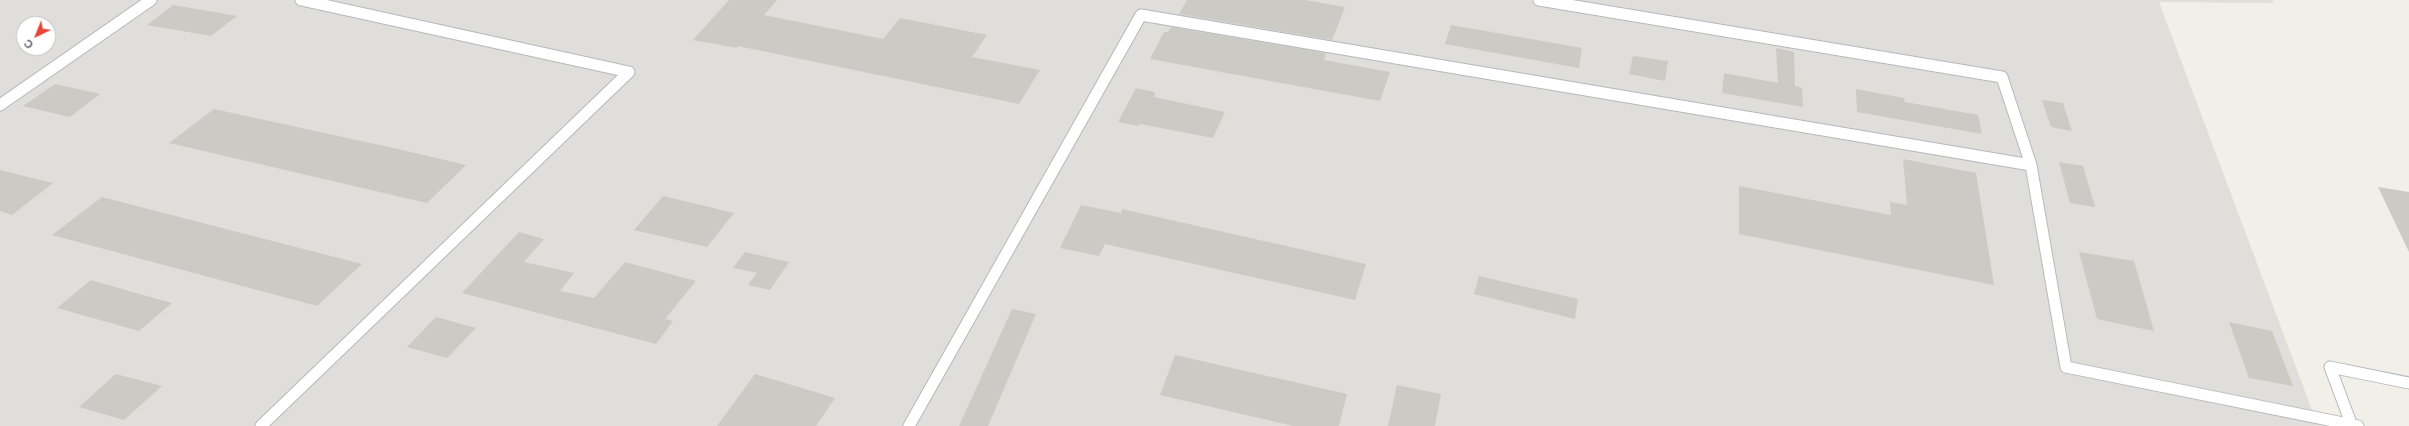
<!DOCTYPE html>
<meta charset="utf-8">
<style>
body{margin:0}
#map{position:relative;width:2409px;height:426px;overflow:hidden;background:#f1efe8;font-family:Helvetica,sans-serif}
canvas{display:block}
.north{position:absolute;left:16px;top:16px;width:40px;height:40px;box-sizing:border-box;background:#fff;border:1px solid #bfc1c3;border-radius:50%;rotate:223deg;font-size:11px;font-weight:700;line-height:16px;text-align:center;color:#5f6368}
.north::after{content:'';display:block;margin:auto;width:14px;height:18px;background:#ea4335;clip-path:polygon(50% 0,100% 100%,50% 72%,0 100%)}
</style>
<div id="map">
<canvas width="2409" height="426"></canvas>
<div class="north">С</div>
</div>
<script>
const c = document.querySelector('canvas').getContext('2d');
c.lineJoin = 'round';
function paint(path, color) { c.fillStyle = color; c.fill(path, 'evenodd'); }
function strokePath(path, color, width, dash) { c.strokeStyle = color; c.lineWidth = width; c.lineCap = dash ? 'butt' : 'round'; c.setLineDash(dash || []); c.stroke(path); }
paint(new Path2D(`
 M0 0H2273L2274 3 2159 2 2318 426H0ZM24 24H48V48H24Z`), '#e0deda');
paint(new Path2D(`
 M729 0H777L764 15 883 39 900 18 987 35 972 57 1040 70 1019 104 738 46 737 48 693 40Z
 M1187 0H1305L1345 7 1332 40 1179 14Z
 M173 5 203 10 237 16 211 36 147 25Z
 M1451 25 1582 48 1579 68 1445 44Z
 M1171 27 1326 53 1324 60 1390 72 1380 101 1150 59 1164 32H1168Z
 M1776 48 1794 52 1795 86 1802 88 1803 107 1722 93 1724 73 1778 83Z
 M1633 56 1668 61 1665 81 1629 74Z
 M55 84 100 94 70 117 23 106Z
 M1136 88 1155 92 1154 97 1225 112 1213 138 1140 124 1138 126 1118 122Z
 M1856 89 1904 98 1905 102 1978 115 1982 134 1857 112Z
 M2042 100 2063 103 2072 131 2051 127Z
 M214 109 398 149 466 165 427 203 169 143Z
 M1903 159 1976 173 1994 285 1739 234V186L1891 215 1890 202 1907 205Z
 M2059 162 2083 166 2095 207 2070 203Z
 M0 170 53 183 12 215 0 211Z
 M2378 187 2409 192V252Z
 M663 196 734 213 707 247 634 230Z
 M102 197 187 219 362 264 317 306 52 235Z
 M1081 205 1121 213 1122 209 1366 264 1355 300 1105 244 1099 256 1060 248Z
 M519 232 544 239 524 262 574 273 560 291 594 298 625 262 696 281 665 319 673 321 656 344 462 293Z
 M745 252 789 262 770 290 748 285 757 273 733 268Z
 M2079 252 2134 261 2154 331 2097 319Z
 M1479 276 1578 299 1575 319 1474 294Z
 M91 280 143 295 172 303 139 331 57 308Z
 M1012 309 1036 314 988 426H959Z
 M436 317 476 328 447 358 407 347Z
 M2229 322 2272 331 2293 386 2249 378Z
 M1175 355 1347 394 1339 426H1293L1160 395Z
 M116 374 162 386 124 420 79 407Z
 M755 374 822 394 835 398 816 426H717Z
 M1397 385 1441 394 1435 426H1388Z`), '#cccac5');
const service = new Path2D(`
 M1539 0 2002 77 2031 165
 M0 105 151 0
 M2330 367 2409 383
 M2330 367 2352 426
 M261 426 629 72 301 0
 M909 426 1141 15 2031 165 2066 367 2358 426`);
strokePath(service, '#b5b8bc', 13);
strokePath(service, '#fff', 11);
</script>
